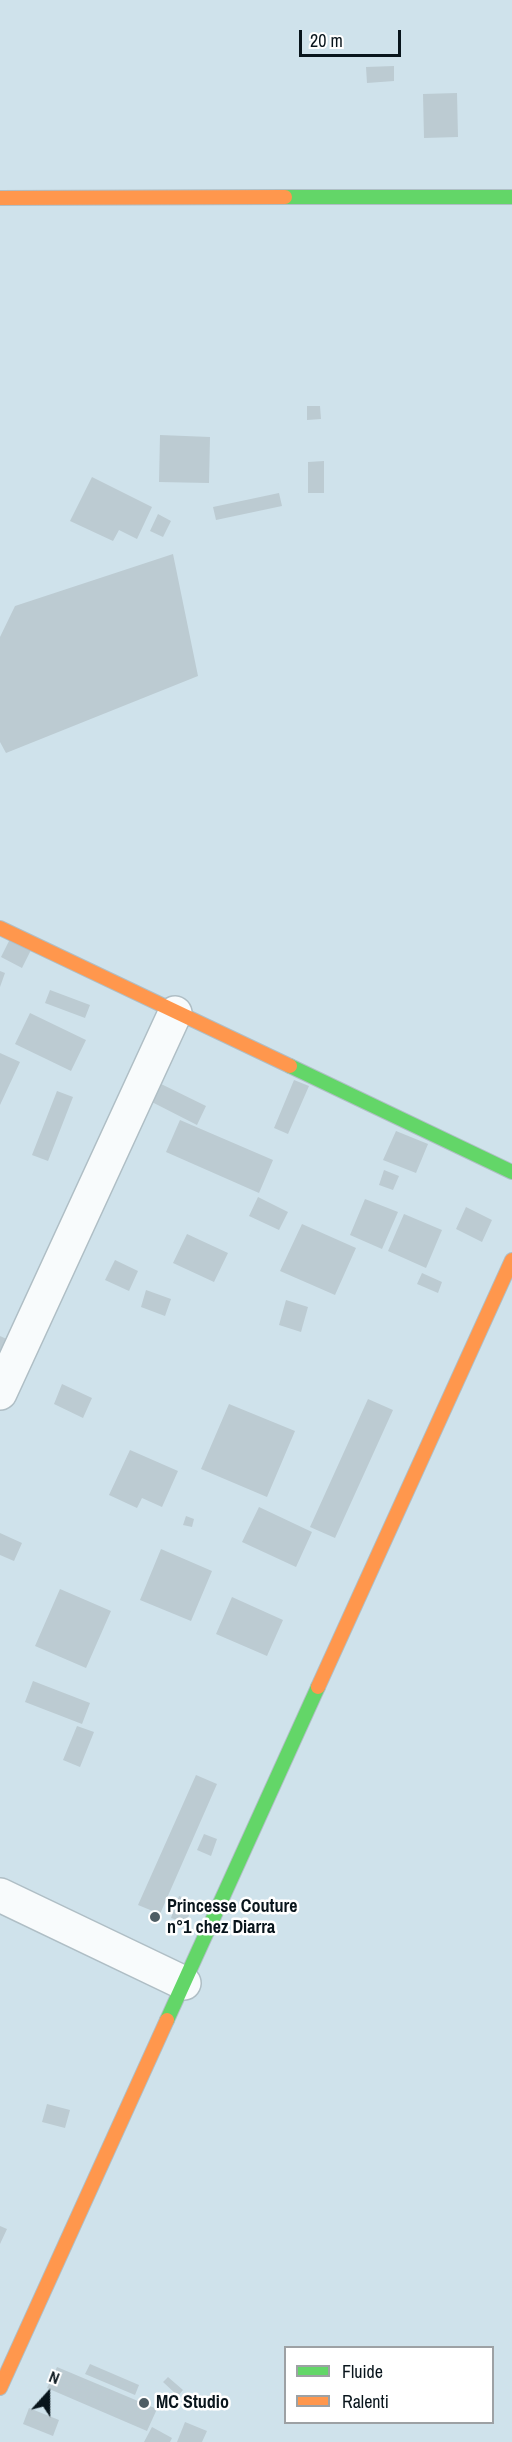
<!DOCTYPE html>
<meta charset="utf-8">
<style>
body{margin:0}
#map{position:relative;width:512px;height:2442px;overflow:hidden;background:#cfe2eb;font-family:"Archivo Narrow",sans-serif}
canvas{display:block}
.legend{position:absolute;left:284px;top:2346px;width:210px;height:78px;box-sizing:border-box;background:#fff;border:2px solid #9da1a4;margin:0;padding:8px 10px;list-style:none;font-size:18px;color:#09151c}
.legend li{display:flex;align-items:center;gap:12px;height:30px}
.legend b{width:30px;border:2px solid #9da1a4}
.north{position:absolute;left:18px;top:2364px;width:60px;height:60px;-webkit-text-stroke:4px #fff;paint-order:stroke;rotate:21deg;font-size:16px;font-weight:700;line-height:24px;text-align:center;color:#09151c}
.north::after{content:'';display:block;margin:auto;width:21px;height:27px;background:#09151c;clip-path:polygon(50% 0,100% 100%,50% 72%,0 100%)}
.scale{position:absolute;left:299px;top:30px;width:102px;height:27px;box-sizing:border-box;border:3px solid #09151c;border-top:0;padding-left:8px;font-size:18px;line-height:21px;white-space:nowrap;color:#09151c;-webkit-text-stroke:4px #fff;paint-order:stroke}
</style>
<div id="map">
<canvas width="512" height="2442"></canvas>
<ul class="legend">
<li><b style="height:8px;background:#63d668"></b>Fluide</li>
<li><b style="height:8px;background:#ff974d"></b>Ralenti</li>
</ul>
<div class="north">N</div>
<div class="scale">20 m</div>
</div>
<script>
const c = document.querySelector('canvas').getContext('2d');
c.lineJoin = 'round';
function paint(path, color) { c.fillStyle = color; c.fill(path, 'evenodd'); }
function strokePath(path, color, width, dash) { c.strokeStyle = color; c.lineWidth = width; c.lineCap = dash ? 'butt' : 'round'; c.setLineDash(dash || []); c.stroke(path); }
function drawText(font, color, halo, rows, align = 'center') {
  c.font = font + ' "Archivo Narrow",sans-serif'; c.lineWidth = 5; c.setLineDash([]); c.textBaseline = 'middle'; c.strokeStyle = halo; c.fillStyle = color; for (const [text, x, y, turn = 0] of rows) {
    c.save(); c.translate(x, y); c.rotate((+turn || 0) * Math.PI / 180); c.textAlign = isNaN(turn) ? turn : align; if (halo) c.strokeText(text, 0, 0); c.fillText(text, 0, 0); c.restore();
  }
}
paint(new Path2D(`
 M394 66V81L367 83 366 67Z
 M457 93 458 137 424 138 423 94Z
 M307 406H320L321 419 307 420Z
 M160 435 210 437 209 483 159 482Z
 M324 461V493H308V462Z
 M92 477 152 507 137 539 119 530 113 541 70 521Z
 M279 493 282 506 216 520 213 507Z
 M158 514 171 521 163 537 150 531Z
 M173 554 198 676 6 753 0 742V637L15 606Z
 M10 939 31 950 22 968 1 957Z
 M0 971 5 973 0 987Z
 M50 990 90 1005 85 1018 45 1003Z
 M30 1013 86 1040 71 1071 15 1044Z
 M0 1053 20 1062 0 1105Z
 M294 1080 309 1086 288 1134 274 1128Z
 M155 1081 206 1106 197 1125 146 1099Z
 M57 1091 73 1097 48 1161 32 1155Z
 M180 1120 273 1160 259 1193 166 1152Z
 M396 1131 428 1144 416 1173 383 1160Z
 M384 1170 399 1176 393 1190 379 1185Z
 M258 1197 288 1212 279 1230 249 1216Z
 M365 1199 398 1212 382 1249 350 1235Z
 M466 1207 492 1220 482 1242 456 1229Z
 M404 1214 442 1230 426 1268 388 1251Z
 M302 1224 356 1248 335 1295 280 1271Z
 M187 1234 228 1253 214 1282 173 1263Z
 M115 1260 138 1271 129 1291 105 1280Z
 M422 1273 442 1282 438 1293 417 1284Z
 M146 1290 171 1299 165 1316 141 1307Z
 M286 1300 308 1307 301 1332 279 1325Z
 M0 1336 11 1341 0 1367Z
 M62 1384 92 1398 83 1418 54 1404Z
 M368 1399 393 1410 335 1538 310 1527Z
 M229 1404 295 1431 267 1497 201 1469Z
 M130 1450 178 1471 162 1507 142 1498 137 1508 109 1495Z
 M259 1507 312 1532 296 1567 242 1542Z
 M186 1516 194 1519 192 1527 183 1525Z
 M0 1533 22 1543 14 1561 0 1555Z
 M161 1549 212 1571 191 1621 140 1600Z
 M60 1589 111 1611 86 1668 35 1646Z
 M232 1597 283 1620 267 1656 216 1634Z
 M33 1681 90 1703 82 1724 25 1702Z
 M77 1726 94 1732 80 1767 63 1760Z
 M196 1775 217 1784 160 1914 138 1905Z
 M204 1834 217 1839 211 1856 197 1850Z
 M179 1896 194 1902 186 1923 171 1918Z
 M47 2104 70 2110 65 2128 42 2122Z
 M0 2226 7 2229 0 2244Z
 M90 2364 139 2385 135 2395 85 2374Z
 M57 2367 157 2409 147 2431 47 2388Z
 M168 2377 183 2390 178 2396 163 2382Z
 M29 2408 59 2420 53 2436 23 2424Z
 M185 2422 207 2431 202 2442H177Z
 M152 2427 172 2438 170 2442H144Z`), '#bccbd2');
const street = new Path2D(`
 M0 1393 175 1013
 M0 1895 184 1983`);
const fast = new Path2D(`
 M285 197H512
 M290 1066 512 1172
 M167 2020 318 1687`);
const slow = new Path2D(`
 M0 198 285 197
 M0 928 290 1066
 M318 1687 512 1260
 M0 2388 167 2020`);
strokePath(street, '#afbec5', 36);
strokePath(fast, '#afbec5', 16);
strokePath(slow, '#afbec5', 16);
strokePath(street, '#f8fbfc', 33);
strokePath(fast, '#63d668', 14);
strokePath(slow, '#ff974d', 14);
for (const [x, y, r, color] of [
 [155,1917,6,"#4e5d64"],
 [144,2403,6,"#4e5d64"]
]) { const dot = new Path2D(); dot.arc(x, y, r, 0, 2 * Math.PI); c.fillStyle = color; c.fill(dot); strokePath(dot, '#fff', 2); }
drawText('bold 18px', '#09151c', '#fff', [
 ["Princesse Couture",167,1907],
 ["n°1 chez Diarra",167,1928],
 ["MC Studio",156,2403]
], 'left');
</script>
